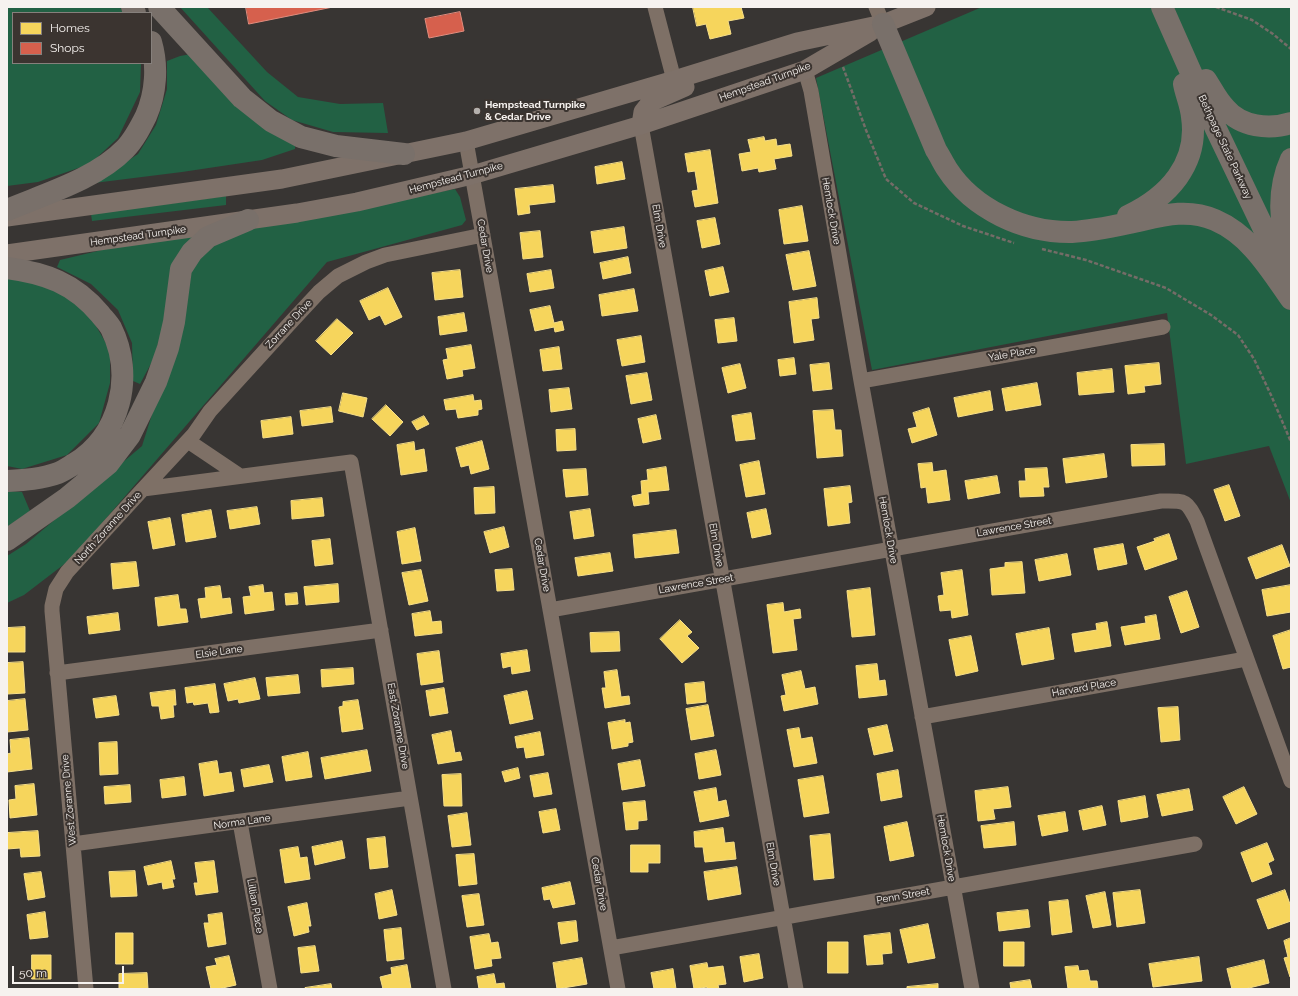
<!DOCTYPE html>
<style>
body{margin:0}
#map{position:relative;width:1298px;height:996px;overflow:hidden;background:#383533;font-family:Raleway,sans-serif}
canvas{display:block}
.frame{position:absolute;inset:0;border:8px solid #f6f2ef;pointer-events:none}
.legend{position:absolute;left:12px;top:12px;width:140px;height:52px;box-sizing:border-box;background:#3b3430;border:1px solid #86807c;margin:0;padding:5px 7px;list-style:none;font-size:12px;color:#f6f2ef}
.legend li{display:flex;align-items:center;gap:8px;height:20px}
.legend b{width:20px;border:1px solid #86807c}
.scale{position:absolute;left:12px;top:966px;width:112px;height:18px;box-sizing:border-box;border:2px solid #f6f2ef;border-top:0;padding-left:5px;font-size:12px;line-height:14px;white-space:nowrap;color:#f6f2ef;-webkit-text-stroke:3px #3b3430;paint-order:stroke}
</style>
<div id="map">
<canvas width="1298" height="996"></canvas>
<div class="frame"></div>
<ul class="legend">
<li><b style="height:11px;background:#f6d55c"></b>Homes</li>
<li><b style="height:11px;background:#d6604d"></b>Shops</li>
</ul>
<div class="scale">50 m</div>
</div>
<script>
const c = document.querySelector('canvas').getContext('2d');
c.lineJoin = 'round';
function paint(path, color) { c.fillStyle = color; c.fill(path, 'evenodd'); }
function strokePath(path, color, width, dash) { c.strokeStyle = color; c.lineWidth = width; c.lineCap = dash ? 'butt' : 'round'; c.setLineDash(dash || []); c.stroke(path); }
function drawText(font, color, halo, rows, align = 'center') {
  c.font = font + ' Raleway,sans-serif'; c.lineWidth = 4; c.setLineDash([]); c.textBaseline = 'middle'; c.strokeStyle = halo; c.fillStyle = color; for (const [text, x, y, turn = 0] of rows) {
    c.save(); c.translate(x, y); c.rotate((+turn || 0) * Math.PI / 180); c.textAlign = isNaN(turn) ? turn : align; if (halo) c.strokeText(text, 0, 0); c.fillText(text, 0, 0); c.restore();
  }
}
paint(new Path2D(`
 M7 7H120L123 13H13V63H141L140 92 118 138 90 164 38 182 7 186Z
 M180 7H207L267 72 298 97 340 104 383 103 388 133 333 132 292 120 265 101Z
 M982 7H1291V503L1269 446 1186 464 1167 313 872 370 816 78Z
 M191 54 295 140V149L262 160 182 172 94 183 138 154 156 125 167 89V61L180 56Z
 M455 189 460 197 466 220 462 225 327 262 71 559 24 595 7 603V556L26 544 142 446 171 354 187 268 229 233Z
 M226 196V205L92 221 91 214Z
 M195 236 161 333 154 358 140 384 133 381 132 343 118 310 91 284 57 267 60 260 106 249Z
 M7 272 82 302 110 350V383L99 423 67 455 22 469 7 466Z
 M7 491 22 492 30 511 7 527Z`), '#226144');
const homes = new Path2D(`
 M693 7H741L744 18 728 21 731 34 710 39 706 24 697 26Z
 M764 137 765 141 776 139 777 146 790 144 792 156 774 159 776 169 759 172 758 168 742 171 739 154 751 152 748 140Z
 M710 150 718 203 695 207 692 191 698 190 695 171 688 172 685 154Z
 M622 162 625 179 597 184 595 167Z
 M553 185 555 202 529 205 530 213 518 215 515 189Z
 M802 206 808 241 784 244 779 210Z
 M715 218 720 244 702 248 697 221Z
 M624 227 627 248 594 253 591 232Z
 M540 231 543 257 523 259 520 233Z
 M809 251 816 286 793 290 786 255Z
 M628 257 631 273 603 279 600 263Z
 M723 267 729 292 710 296 705 271Z
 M460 270 463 297 435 300 432 273Z
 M551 270 554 288 530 292 527 274Z
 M388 288 402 317 385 325 380 315 369 320 360 301Z
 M634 289 638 311 602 316 599 295Z
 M817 298 819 318 811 319 814 340 794 343 789 302Z
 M550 306 554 323 562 321 564 330 555 332 554 327 535 331 530 310Z
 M464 313 467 331 440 335 438 317Z
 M734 318 737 341 718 343 715 320Z
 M337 319 353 333 331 355 316 341Z
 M641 336 645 362 622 366 617 340Z
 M471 345 475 368 462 370 463 376 447 379 443 360 448 359 446 349Z
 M559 347 562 369 543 371 540 350Z
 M794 358 796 374 780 376 778 360Z
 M829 363 832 389 813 391 810 365Z
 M1159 363 1161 384 1144 386 1145 392 1128 394 1125 366Z
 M740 364 746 388 728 393 722 368Z
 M1112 369 1114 392 1079 395 1077 373Z
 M647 373 652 400 631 404 626 376Z
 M1037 383 1041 405 1006 411 1002 389Z
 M569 388 572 409 551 412 549 390Z
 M990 391 993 410 958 417 954 398Z
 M343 393 367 398 363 417 339 411Z
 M473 395 474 401 481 400 482 409 478 410V415L458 418 456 409 446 410 444 400Z
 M386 405 403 422 390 436 372 419Z
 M331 407 333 422 302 426 300 411Z
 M929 408 937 435 912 443 908 429 917 427 913 413Z
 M833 410 835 430H841L843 456 817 458 813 411Z
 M751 413 755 439 736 441 732 416Z
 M656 415 661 439 643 443 638 419Z
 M424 416 429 424 417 430 412 422Z
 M291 417 293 434 263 438 261 421Z
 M575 429 576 450 557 451 556 430Z
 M482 441 489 469 471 474 469 465 461 467 456 448Z
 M414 442 415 451 424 449 427 471 401 475 397 445Z
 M1164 444 1165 465 1132 466 1131 445Z
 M1104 454 1107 477 1066 483 1063 459Z
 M759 461 765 494 746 497 740 465Z
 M932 463 933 472 946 470 950 500 928 503 926 487 921 488 918 464Z
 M666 467 669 490 648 492 649 504 634 506 632 496 642 494 641 481 648 480 647 470Z
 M1047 468 1049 487H1043L1044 496 1020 497 1019 481H1026L1025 469Z
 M586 469 588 495 566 497 563 470Z
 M997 476 1000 493 968 499 965 481Z
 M1229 485 1240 516 1225 521 1214 490Z
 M850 486 852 502 848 503 850 523 828 526 824 489Z
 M494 487 495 513 475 514 474 488Z
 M322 498 324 516 292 519 291 501Z
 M257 507 260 524 230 529 227 511Z
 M590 509 594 536 574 539 570 512Z
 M766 509 771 534 752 538 747 513Z
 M211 510 216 537 186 542 182 515Z
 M170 518 175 545 153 549 148 522Z
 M504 527 509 547 490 553 484 532Z
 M415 528 421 561 402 564 397 532Z
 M676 530 679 553 635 558 633 535Z
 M1169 534 1177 559 1145 570 1137 547 1155 541 1154 539Z
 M330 539 333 564 315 566 312 541Z
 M1123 544 1127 564 1098 570 1094 549Z
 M1282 545 1290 566 1256 579 1248 558Z
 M610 553 613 571 578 576 575 558Z
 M1067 554 1071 575 1039 581 1035 560Z
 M136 562 139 586 113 589 111 564Z
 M1022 562 1025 593 992 595 990 569 1005 567V563Z
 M512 569 514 590 497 591 495 570Z
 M421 570 428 601 409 605 402 573Z
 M962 570 968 615 952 618 951 610 940 611 938 596 944 595 941 573Z
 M338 584 339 602 306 605 304 587Z
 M263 585 264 593 272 592 274 610 245 614 243 597 251 596 249 587Z
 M1291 585V612L1267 616 1262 590Z
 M220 586 222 599 230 598 232 613 201 618 198 599 206 598 205 588Z
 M870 588 875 635 852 637 847 591Z
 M1187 591 1199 627 1181 633 1169 597Z
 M297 593 298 604 286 605 285 594Z
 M178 595 180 609H186L188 622 158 626 155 598Z
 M783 603 784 612 800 609 801 618 793 619 797 650 773 653 767 605Z
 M430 611 432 622 441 621 442 633 415 636 412 614Z
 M118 613 120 630 89 634 87 617Z
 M1156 615 1160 639 1125 645 1121 627 1146 623 1145 617Z
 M680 620 692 632 687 636 699 648 682 663 660 639Z
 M1107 622 1111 646 1075 652 1072 634 1097 630 1096 624Z
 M25 627V652H7V628Z
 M1049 628 1054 659 1022 665 1016 634Z
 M1291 630V667L1283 669 1273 636Z
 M619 632 620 651 591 652 590 633Z
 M971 636 978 671 956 676 949 640Z
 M527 650 530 671 512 674 511 666 503 668 501 654Z
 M439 651 443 682 421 685 417 654Z
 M23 662 25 693 8 694 7 663Z
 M877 664 879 681 885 680 887 695 859 698 856 666Z
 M353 668 354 684 322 687 321 670Z
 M617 670 621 697 629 696 630 704 605 708 602 688H606L604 672Z
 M801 671 805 689 815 687 818 704 784 711 781 696 786 695 782 675Z
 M298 675 300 693 268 696 266 678Z
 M255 678 260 699 239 703 238 699 228 701 224 684Z
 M704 682 706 702 687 704 685 684Z
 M215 684 219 712 210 713 208 703 194 705 193 702 187 703 185 688Z
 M444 688 448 713 430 716 426 691Z
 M175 690 176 705H173L174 717 161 719 159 706H152L150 693Z
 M527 691 533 719 510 724 504 696Z
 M116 696 119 715 96 718 93 699Z
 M25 699 28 730 7 732V701Z
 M358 700 363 729 342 732 339 707 343 706V702Z
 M708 705 714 736 691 740 686 709Z
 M1178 707 1180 740 1161 742 1158 708Z
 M625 720V723L630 722 633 742 628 743V746L612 749 608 723Z
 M887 725 893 751 874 755 868 729Z
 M799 728 801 739 812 737 817 763 794 767 787 730Z
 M451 731 455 753 460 752 462 760 438 764 432 735Z
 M540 732 544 755 526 758 524 747 517 748 515 737Z
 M29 738 32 769 7 772V754L11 753 10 740Z
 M117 742 118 774 100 775 99 743Z
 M367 750 371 771 325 779 321 758Z
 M716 750 721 775 699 779 695 754Z
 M308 752 312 777 286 781 282 757Z
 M640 760 645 786 622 790 618 764Z
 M217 761 219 774 231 772 234 791 204 796 199 764Z
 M269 765 273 782 244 787 241 770Z
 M518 768 520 778 505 782 502 772Z
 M898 770 902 797 881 801 877 774Z
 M548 773 552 794 534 797 530 776Z
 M461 774 462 806H444L442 775Z
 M823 776 829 813 804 817 798 780Z
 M184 777 186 795 162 798 160 780Z
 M34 784 37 815 10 818 9 800 16 799 15 786Z
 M130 785 131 802 105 804 104 787Z
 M1008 787 1011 807 993 809 995 819 978 821 975 791Z
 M1244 787 1257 814 1236 824 1223 797Z
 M716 788 718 802 726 800 729 816 700 822 694 792Z
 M1189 789 1193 810 1162 816 1157 795Z
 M1145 796 1148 817 1121 822 1118 801Z
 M645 801 647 820 638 821V829L626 830 623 803Z
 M1102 806 1106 825 1083 830 1079 811Z
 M556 809 560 830 543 833 539 812Z
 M1065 812 1068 831 1042 836 1038 816Z
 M467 813 471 845 452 847 448 816Z
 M907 822 914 856 890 861 884 827Z
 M1014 822 1016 845 984 848 981 826Z
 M723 828 725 843 734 842 736 859 705 862 703 847H695L694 832Z
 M38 831 40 856 21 857 20 848 7 849V833Z
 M830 834 834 878 814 880 810 836Z
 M385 837 388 867 370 869 367 839Z
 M342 841 345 858 315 865 312 847Z
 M1267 843 1274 860 1268 863 1272 874 1252 882 1241 853Z
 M631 845H660V863H648V872H631Z
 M298 847 300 858 307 857 310 879 285 883 280 850Z
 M474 854 477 884 459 886 456 855Z
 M171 861 175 879H172L174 887 163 889 162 882 148 885 144 867Z
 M214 861 218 892 196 895 194 883H198L195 863Z
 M737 867 741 894 708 900 704 872Z
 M135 871 137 896 111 897 109 872Z
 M41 872 45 897 28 900 24 874Z
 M570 882 575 904 553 908 550 899 544 900 542 888Z
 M392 890 397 915 379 919 375 894Z
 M1140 890 1145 923 1117 927 1113 893Z
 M1285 890 1291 907V921L1268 929 1257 900Z
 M1105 892 1111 925 1093 928 1086 896Z
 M479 894 484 925 467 927 462 896Z
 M1068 900 1072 932 1052 935 1049 902Z
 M307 903 311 926H308L309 932 294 936 288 907Z
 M1028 910 1030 927 999 931 997 913Z
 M45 912 48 937 30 939 27 915Z
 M222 913 226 944 208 947 204 923H209L208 915Z
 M576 921 578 941 561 944 558 923Z
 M928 924 935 958 908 963 900 930Z
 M401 928 404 959 387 961 384 930Z
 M116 933H133V964H116Z
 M890 933 892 953 882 954 883 964 867 965 864 936Z
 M489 934 491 943 498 942 501 958 491 959 492 966 475 969 470 937Z
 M1291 938V977H1290L1284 958 1288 957 1284 941Z
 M828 942H848V973H828Z
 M1004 942H1024V966H1004Z
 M315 946 319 971 301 973 298 948Z
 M759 954 763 978 744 982 740 957Z
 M32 955H51V979H32Z
 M229 956 236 985 218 989H211L206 967 217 965 215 959Z
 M1199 957 1202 981 1153 987 1149 964Z
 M582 958 587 984 557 989 553 963Z
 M1264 960 1269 983 1245 989H1232L1227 969Z
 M707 963 708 968 723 966 726 984 718 985 719 989H707V987L694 989 690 966Z
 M407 965 411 989H383L380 977 392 974 391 968Z
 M1078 966 1079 971 1088 970 1090 981H1097L1098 989H1068L1065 967Z
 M673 969 676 989H654L651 973Z
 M147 973 148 989H119V974Z
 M494 974 496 984 504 983 505 989H479L477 977Z
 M1030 980 1032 989H1011L1010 983Z
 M331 984 332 989H305V988Z
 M938 984V989H907V987Z`);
paint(homes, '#f6d55c');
strokePath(homes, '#f6de88', 1);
const shops = new Path2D(`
 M246 7H333L249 24Z
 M460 12 464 31 429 38 425 19Z`);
paint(shops, '#d6604d');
strokePath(shops, '#e08c7e', 1);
strokePath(new Path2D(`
 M1216 7 1252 20 1273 34 1291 49
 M843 67 866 130 886 179 914 203 963 226 1014 243
 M1042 249 1086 260 1166 288 1211 315 1238 335 1254 359 1271 395 1291 442`), '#746c67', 2.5, [4, 2]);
strokePath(new Path2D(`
 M655 7 674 80
 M876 7 883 24
 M805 70 811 91 861 381 972 989
 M641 125 796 989
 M466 141 618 989
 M861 381 1163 327
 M188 441 240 476
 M143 489 194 434 210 411 292 321 319 292 338 276 366 262 385 255 483 235
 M550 610 1161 501C1185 501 1186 499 1197 521L1291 781
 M57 673 381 630
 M922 717 1246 659
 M240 822 270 989
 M73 844 410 798
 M611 948 1195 844
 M86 989 52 611V606L56 589 67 572 143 489 351 462 444 989`), '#7e7066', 15);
strokePath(new Path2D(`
 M641 125 643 112 651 102 685 87
 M7 217 282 179 466 141 674 80 797 42 883 24 926 7
 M7 254 297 213 357 202 472 175 641 125 805 70 870 32`), '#7e7169', 19);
strokePath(new Path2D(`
 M132 7 135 13
 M159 7 242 98 271 121 301 137 336 146 404 154
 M1162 7 1216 129 1284 271
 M883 24 936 150C940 156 943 163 947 169 973 209 1024 233 1072 232 1091 231 1110 227 1129 223 1158 217 1185 207 1215 220 1250 235 1270 269 1291 299
 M1206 80C1212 89 1217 100 1225 108 1241 127 1269 130 1291 123
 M1291 159C1277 190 1279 225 1291 256
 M7 210C45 194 96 179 125 149 134 140 140 128 146 116 156 93 158 66 151 42
 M1128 216C1168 197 1199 164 1192 117 1191 105 1186 95 1184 84
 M7 268C45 273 74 283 100 314 103 318 108 323 111 328 135 376 120 436 74 464 69 467 63 471 58 473 42 479 24 480 7 481
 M7 540 67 498 108 464 130 435 156 382 168 348 174 322 181 269 192 252 208 237 248 220`), '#79706a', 22);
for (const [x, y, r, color] of [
 [477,111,4,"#b4b0ad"]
]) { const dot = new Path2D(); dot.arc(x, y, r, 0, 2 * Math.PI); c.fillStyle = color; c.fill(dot); strokePath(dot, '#3b3430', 1.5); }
drawText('10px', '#f6f2ef', '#3b3430', [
 ["Hempstead Turnpike",765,82,-20],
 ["Bethpage State Parkway",1225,147,65],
 ["Hempstead Turnpike",456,178,-15],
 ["Hemlock Drive",831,211,80],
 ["Elm Drive",659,226,80],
 ["Hempstead Turnpike",138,236,-8],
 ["Cedar Drive",485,246,80],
 ["Zorrane Drive",289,324,-47],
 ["Yale Place",1012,354,-10],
 ["Lawrence Street",1014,527,-10],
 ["North Zoranne Drive",108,528,-48],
 ["Hemlock Drive",888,530,80],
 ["Elm Drive",716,545,80],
 ["Cedar Drive",542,565,80],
 ["Lawrence Street",696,584,-10],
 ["Elsie Lane",219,652,-8],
 ["Harvard Place",1084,688,-10],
 ["East Zoranne Drive",398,726,80],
 ["West Zoranne Drive",69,800,-95],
 ["Norma Lane",242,822,-8],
 ["Hemlock Drive",946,848,80],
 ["Elm Drive",773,864,80],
 ["Cedar Drive",599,884,80],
 ["Penn Street",903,896,-10],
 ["Lillian Place",255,906,80]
]);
drawText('bold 10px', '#f6f2ef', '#3b3430', [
 ["Hempstead Turnpike",485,105],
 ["& Cedar Drive",485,117]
], 'left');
</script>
